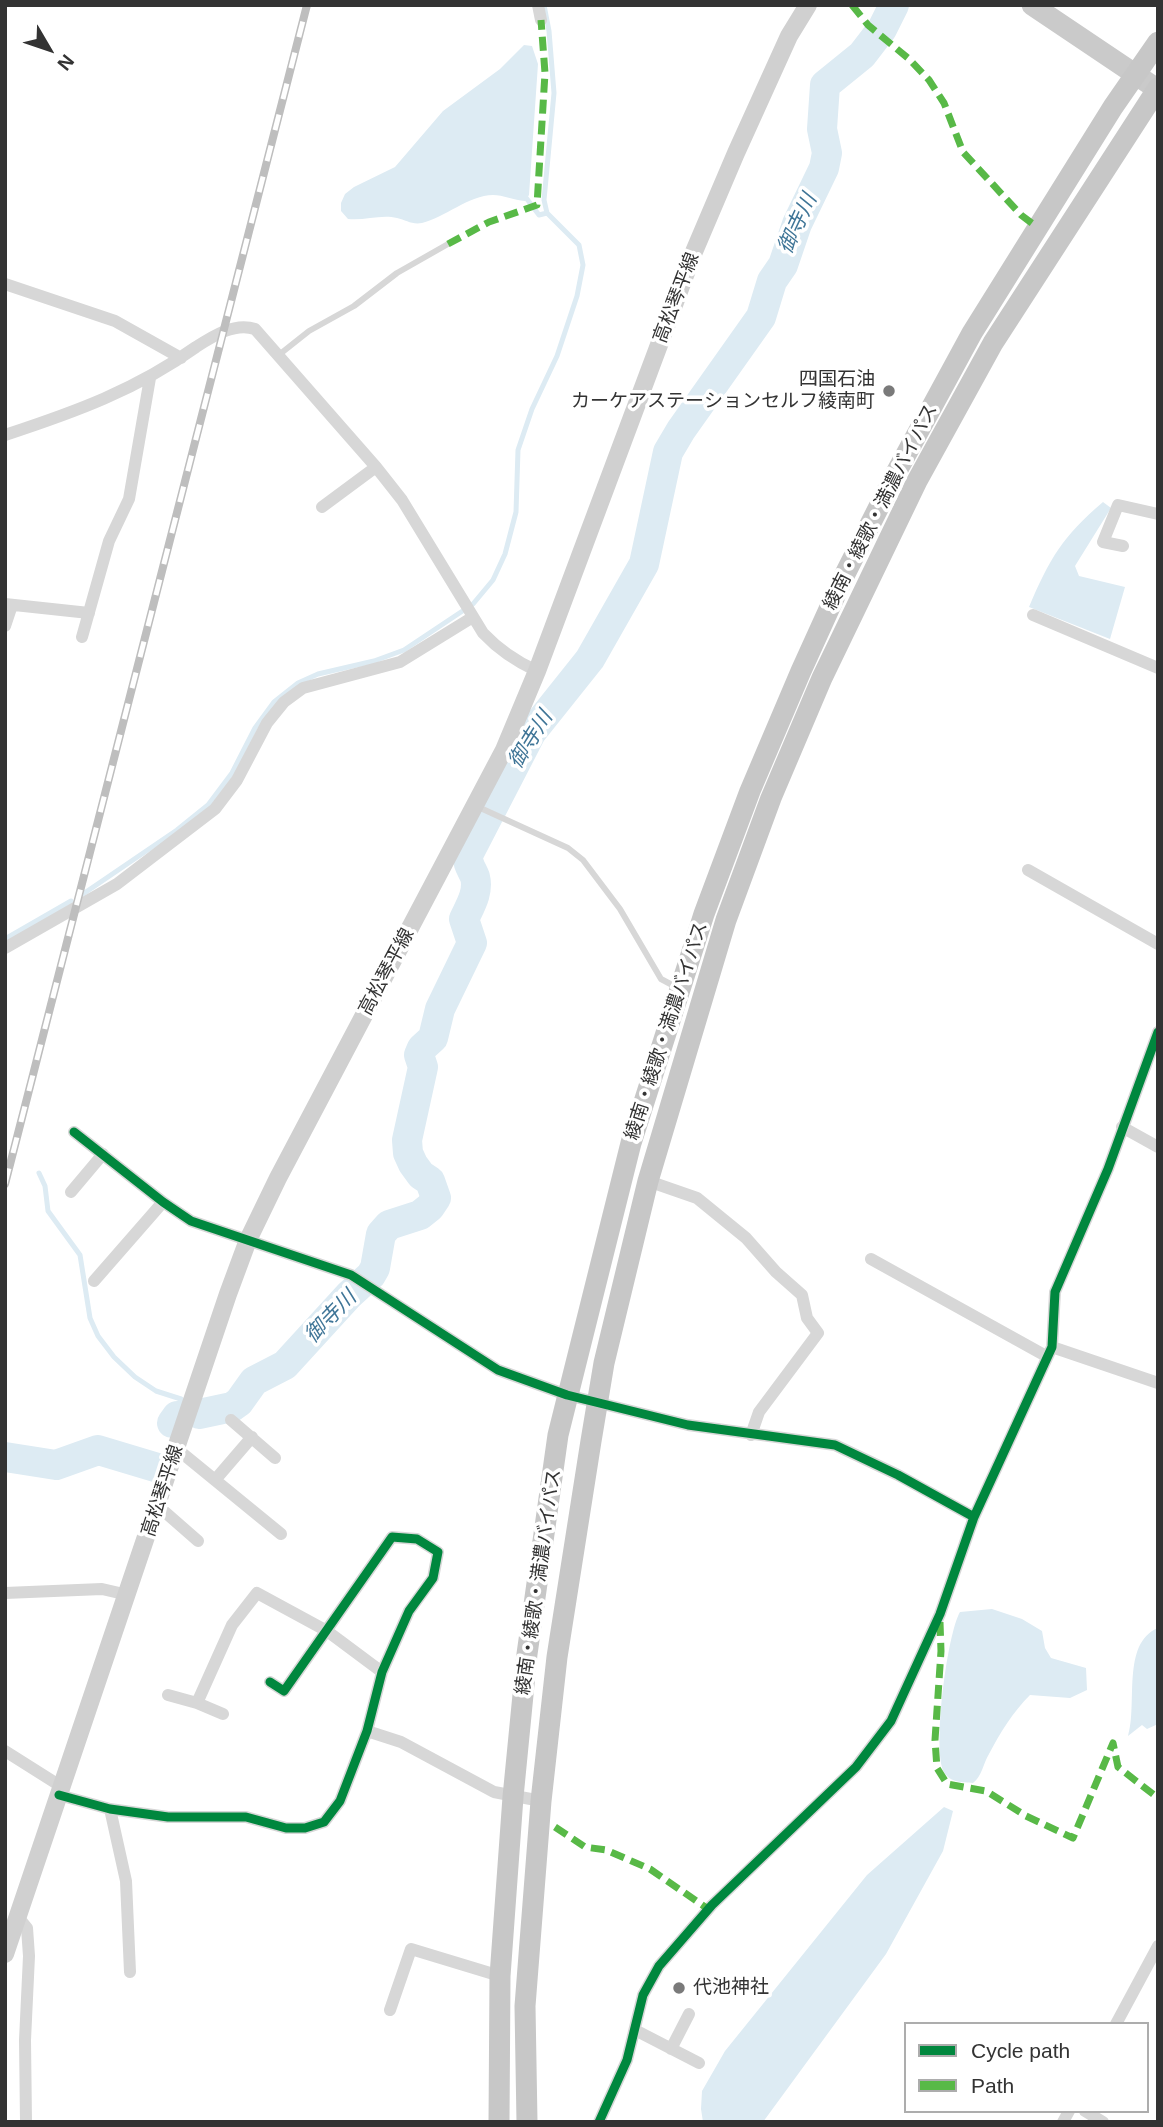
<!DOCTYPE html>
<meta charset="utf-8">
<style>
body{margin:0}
#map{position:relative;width:1163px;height:2127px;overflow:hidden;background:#fff;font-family:Helvetica,sans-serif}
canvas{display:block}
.frame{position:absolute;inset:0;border:7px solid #333;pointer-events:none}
.legend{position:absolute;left:904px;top:2022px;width:245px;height:91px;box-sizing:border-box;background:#fff;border:2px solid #adadad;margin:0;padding:9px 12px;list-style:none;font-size:21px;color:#333}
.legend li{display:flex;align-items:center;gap:14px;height:35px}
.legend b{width:35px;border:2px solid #adadad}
.north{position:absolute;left:14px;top:14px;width:70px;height:70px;-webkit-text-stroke:5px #fff;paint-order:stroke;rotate:129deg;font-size:19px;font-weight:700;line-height:28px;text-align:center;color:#333}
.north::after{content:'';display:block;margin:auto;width:24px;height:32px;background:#333;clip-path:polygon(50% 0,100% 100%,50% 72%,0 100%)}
</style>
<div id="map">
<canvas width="1163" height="2127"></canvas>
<div class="frame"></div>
<ul class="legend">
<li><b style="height:9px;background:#00873e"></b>Cycle path</li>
<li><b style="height:9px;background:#58b947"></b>Path</li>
</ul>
<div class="north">N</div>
</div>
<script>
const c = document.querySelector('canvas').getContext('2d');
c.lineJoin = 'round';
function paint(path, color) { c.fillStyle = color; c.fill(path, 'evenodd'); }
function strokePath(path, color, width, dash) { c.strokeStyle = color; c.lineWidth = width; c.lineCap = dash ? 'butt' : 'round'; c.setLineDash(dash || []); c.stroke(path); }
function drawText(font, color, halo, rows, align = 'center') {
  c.font = font + ' Helvetica,"Noto Sans JP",sans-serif'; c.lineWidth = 7; c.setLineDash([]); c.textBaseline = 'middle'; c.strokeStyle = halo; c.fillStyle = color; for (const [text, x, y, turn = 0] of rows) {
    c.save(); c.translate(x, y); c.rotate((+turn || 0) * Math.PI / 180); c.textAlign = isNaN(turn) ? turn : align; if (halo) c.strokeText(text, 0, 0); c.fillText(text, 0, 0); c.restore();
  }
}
paint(new Path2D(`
 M524 45 532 46 538 64 529 195 525 201C514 200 503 195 493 195 469 195 444 218 422 223 412 225 406 220 397 218 381 214 364 221 348 219L341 211V203L345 194 354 187 395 167 443 111 500 69Z
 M1103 502 1111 508 1075 566 1079 576 1125 587 1110 639 1029 607C1049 559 1063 536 1103 502Z
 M992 1609 1022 1619 1042 1631 1045 1648 1051 1658 1086 1668 1087 1690 1070 1698 1030 1695C1013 1712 1000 1733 989 1754 983 1764 982 1776 973 1783 963 1782 950 1783 944 1772 932 1751 947 1634 960 1612Z
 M1158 1628V1724L1147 1729 1142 1725 1128 1736C1138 1705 1121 1643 1158 1628Z
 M944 1807 953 1811 943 1851 886 1954 763 2122H703L701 2109 702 2091 725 2051 867 1875Z`), '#ddebf3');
strokePath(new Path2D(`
 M524 195 539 215 547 213
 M83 894 177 830 208 805 232 773 255 728 274 702 298 683 318 674 374 661 404 650 473 604 493 580 505 554 516 512 518 450 532 409 557 356 577 296 583 265 579 245 547 213 544 200 554 93 549 31 544 5
 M5 939 71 901
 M39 1173 45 1186 48 1211 80 1255 90 1318 98 1336 114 1357 135 1377 156 1391 181 1399 175 1416`), '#ddebf3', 5);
strokePath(new Path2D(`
 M199 1414 232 1407 239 1402 254 1381 285 1365 349 1295 371 1275 375 1268 381 1234 389 1225 420 1215 430 1207 436 1198 430 1181 421 1175 413 1164 408 1153 407 1140 423 1067 419 1055 422 1048 433 1038 440 1009 472 943 464 919C470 906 479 892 475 877 472 869 467 864 468 855L531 733 590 659 644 564 668 452 681 430 761 317 772 281 783 265 797 224 824 168 827 153 822 129 825 85 862 55 882 29 894 5
 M172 1423 177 1416
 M5 1457 56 1465 98 1450 158 1468`), '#ddebf3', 30);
strokePath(new Path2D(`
 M280 354 309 331 354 306 397 273 448 244
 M476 806 568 848 583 860 620 909 661 979 676 987`), '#d7d7d7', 6);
strokePath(new Path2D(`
 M538 5 541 20
 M5 284 115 321 181 358
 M5 435C75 412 136 390 196 347 213 336 235 322 255 329L376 467 402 500 483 633C499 650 515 661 537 671
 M322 507 376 467
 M1123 546 1103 542 1118 505 1158 514
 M5 604 89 613
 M1033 615 1158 668
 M5 626 12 605
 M82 637 109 541 129 499 150 378
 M1028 870 1158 944
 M5 948 117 884 215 809 237 780 267 723 284 702 303 688 400 662 473 617
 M1122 1127 1158 1147
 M74 1132 163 1202 191 1221 351 1275 498 1370 567 1395 688 1425 835 1445 898 1475 974 1517
 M648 1181 697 1198 746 1238 776 1272 802 1295 807 1318 818 1333 759 1412 751 1435
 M71 1192 103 1154
 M871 1259 1046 1356
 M94 1281 163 1202
 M1052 1347 1158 1383
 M231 1420 275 1458
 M177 1449 281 1534
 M215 1480 252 1437
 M158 1506 198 1541
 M5 1593 102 1589 128 1595
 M168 1695 197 1703 223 1714
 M197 1703 232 1625 257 1593 327 1631 382 1672
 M367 1731 401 1742 494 1792 541 1801
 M5 1751 62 1787
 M59 1795 110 1809 168 1817H246L286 1828H305L324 1822 340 1801 367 1731 382 1672 409 1611 433 1578 438 1552 417 1539 392 1537 284 1691 270 1682
 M110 1809 126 1881 130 1972
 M18 1917 27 1928 29 1956 25 2040 26 2122
 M390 2010 411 1949 500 1976
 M1116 2024 1158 1946
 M635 2030 699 2063
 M671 2049 689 2014
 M1085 2111 1103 2122
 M599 2122 627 2060 643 1995 659 1966 712 1905 856 1767 891 1721 940 1614 974 1517 1052 1347 1055 1292 1108 1169 1158 1032
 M1063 2122 1069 2111`), '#d7d7d7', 12);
strokePath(new Path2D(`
 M5 1954 228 1294 248 1240 278 1178 504 750 537 671 693 254 736 153 789 36 808 5`), '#d0d0d0', 18);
strokePath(new Path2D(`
 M1032 5 1157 89`), '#cacaca', 21);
strokePath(new Path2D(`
 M499 2122 500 1976 513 1797 527 1654 558 1435 631 1143 704 914 750 791 801 671 845 574 897 471 972 333 1113 107 1158 42
 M527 2122 525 2006 541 1801 557 1657 591 1441 604 1363 648 1181 726 920 771 798 822 678 917 481 993 343 1158 88`), '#c7c7c7', 21);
const rail = new Path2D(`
 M5 1184 307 5`);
strokePath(rail, '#bebebe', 8);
strokePath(rail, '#fff', 5, [16]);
strokePath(new Path2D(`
 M852 5 868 25 909 59 929 80 944 103 963 152 1021 215 1037 227
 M448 244 489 222 537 205 545 73 541 20
 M940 1622 941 1651 935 1740 937 1768 947 1784 986 1791 1026 1816 1073 1838 1113 1743 1118 1767 1158 1798
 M555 1827 585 1847 606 1850 650 1869 708 1909`), '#58b947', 7, [14, 7]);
strokePath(new Path2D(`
 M74 1132 163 1202 191 1221 351 1275 498 1370 567 1395 688 1425 835 1445 898 1475 974 1517
 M59 1795 110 1809 168 1817H246L286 1828H305L324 1822 340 1801 367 1731 382 1672 409 1611 433 1578 438 1552 417 1539 392 1537 284 1691 270 1682
 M599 2122 627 2060 643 1995 659 1966 712 1905 856 1767 891 1721 940 1614 974 1517 1052 1347 1055 1292 1108 1169 1158 1032`), '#00873e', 9);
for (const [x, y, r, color] of [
 [889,391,7,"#7a7a7a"],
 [679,1988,7,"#7a7a7a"]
]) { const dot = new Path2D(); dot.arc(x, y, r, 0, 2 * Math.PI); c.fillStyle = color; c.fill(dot); strokePath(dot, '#fff', 2.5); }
drawText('19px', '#333', '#fff', [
 ["高松琴平線",677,298,-69],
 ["綾南・綾歌・満濃バイパス",881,507,-63],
 ["高松琴平線",387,972,-62],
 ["綾南・綾歌・満濃バイパス",667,1031,-72],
 ["高松琴平線",163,1491,-72],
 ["綾南・綾歌・満濃バイパス",539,1582,-82]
]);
drawText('19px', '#333', '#fff', [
 ["四国石油",875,380],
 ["カーケアステーションセルフ綾南町",875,402],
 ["代池神社",693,1988,"left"]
], 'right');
drawText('italic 21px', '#3f7597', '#fff', [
 ["御寺川",798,224,-65],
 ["御寺川",531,740,-58],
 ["御寺川",331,1317,-46]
]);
</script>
